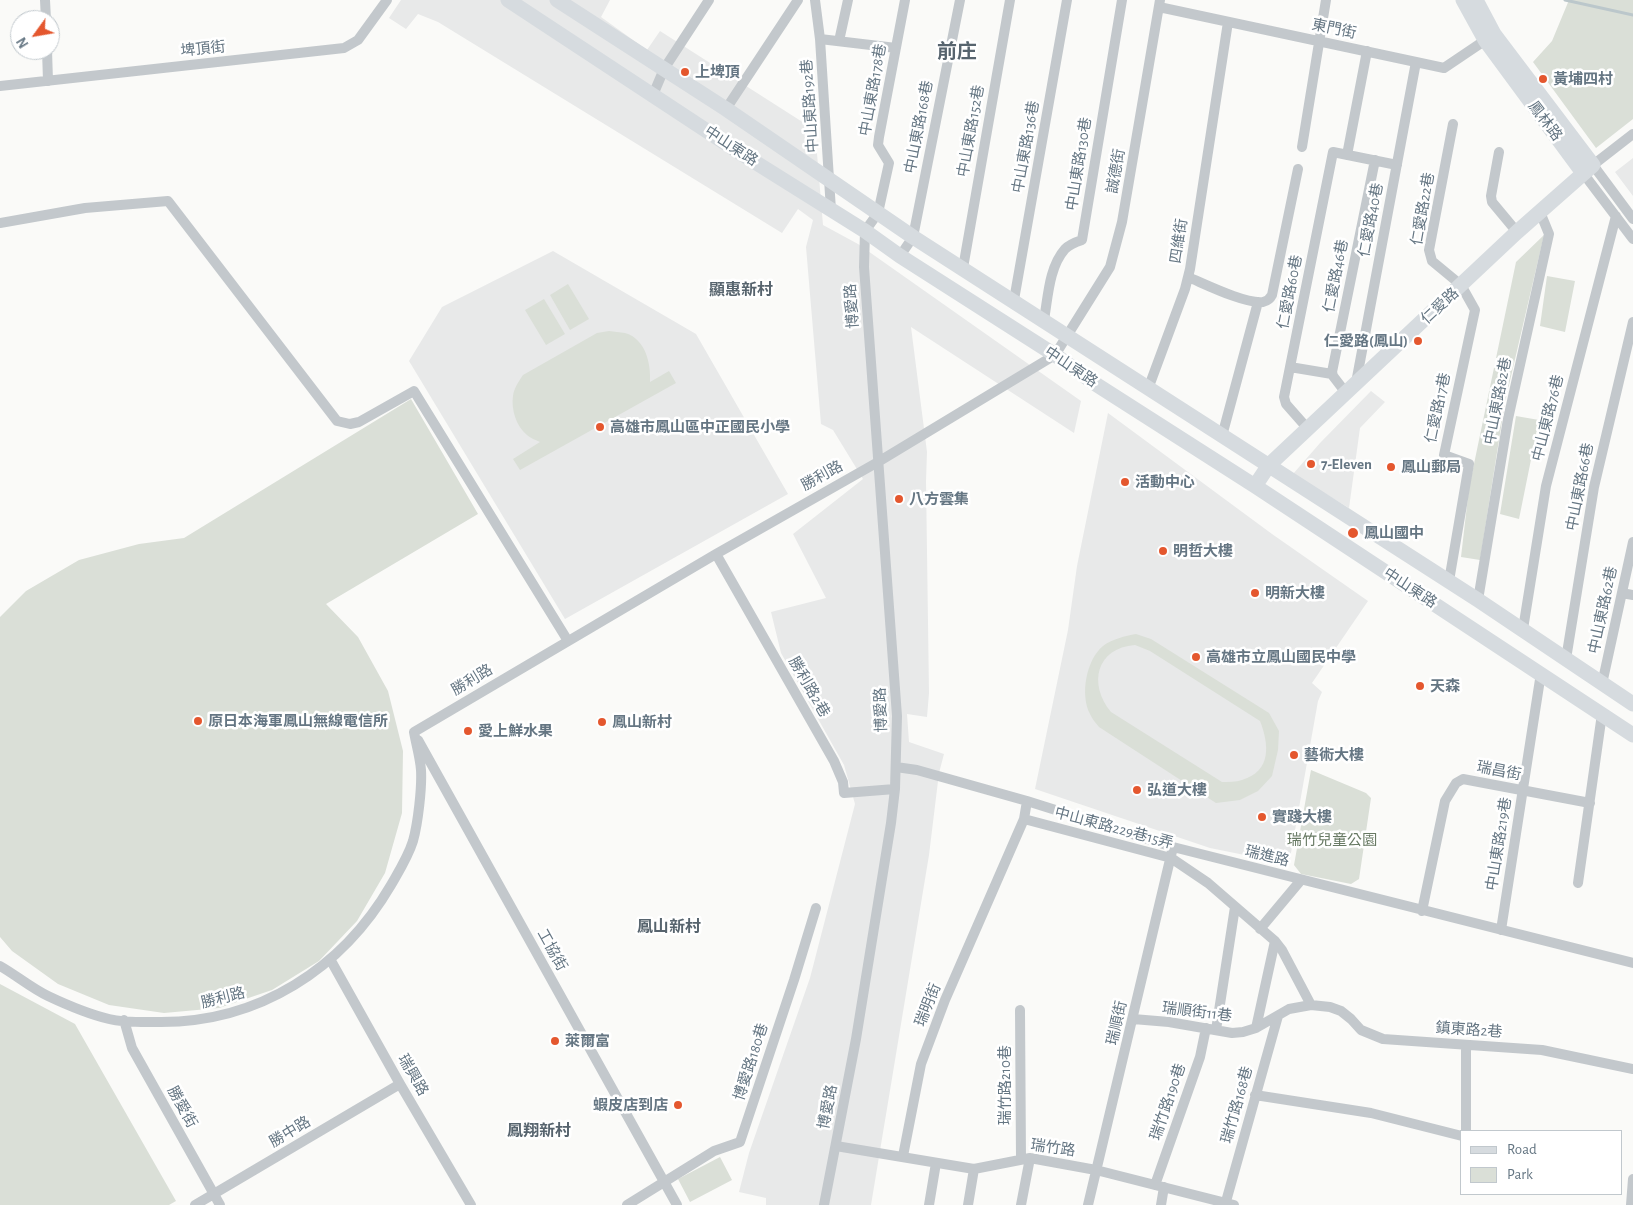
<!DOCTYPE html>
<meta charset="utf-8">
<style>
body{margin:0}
#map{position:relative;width:1633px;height:1205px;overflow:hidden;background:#fafaf8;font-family:"Alegreya Sans",sans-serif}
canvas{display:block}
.legend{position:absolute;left:1460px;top:1130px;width:162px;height:65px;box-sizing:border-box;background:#fff;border:1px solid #c1c8cd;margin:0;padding:6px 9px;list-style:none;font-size:15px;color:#657683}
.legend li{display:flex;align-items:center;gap:10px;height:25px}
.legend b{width:25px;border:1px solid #c1c8cd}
.north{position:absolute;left:10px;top:10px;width:50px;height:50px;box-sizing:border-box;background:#fff;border:1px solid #c1c8cd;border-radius:50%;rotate:238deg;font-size:14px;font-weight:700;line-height:20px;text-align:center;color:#657683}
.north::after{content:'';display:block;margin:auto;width:18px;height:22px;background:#e4572e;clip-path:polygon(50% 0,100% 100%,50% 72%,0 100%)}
</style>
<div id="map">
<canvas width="1633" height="1205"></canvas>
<ul class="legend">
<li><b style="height:6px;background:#d6dbdf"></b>Road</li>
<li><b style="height:14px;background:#dadfd7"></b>Park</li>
</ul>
<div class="north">N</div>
</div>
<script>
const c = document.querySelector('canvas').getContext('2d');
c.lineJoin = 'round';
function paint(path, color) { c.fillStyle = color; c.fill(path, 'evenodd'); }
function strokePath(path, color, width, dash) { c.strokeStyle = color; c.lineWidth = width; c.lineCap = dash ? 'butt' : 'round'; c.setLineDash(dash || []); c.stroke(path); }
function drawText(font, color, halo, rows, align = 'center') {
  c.font = font + ' "Alegreya Sans","Noto Sans TC",sans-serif'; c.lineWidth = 5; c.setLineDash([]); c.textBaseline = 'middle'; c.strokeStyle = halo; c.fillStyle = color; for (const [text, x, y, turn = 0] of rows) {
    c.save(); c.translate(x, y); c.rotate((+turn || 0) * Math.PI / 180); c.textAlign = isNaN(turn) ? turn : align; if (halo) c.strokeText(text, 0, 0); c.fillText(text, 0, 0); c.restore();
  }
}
paint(new Path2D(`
 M401 0H610L601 17 647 50 660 31 815 130 823 225 858 244 1081 401 1074 433 911 327 927 452 926 481 929 693 927 717 907 714 909 742 944 754 939 773 929 855 871 1205H766V1198L739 1192 749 1153 810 978 855 804 844 765 781 653 771 612 826 598 793 534 863 479 833 430 821 424 806 247 813 220 798 209 782 233 438 22 418 14 406 29 389 18Z
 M1633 158V196L1615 172Z
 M553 251 696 334 788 494 565 619 409 361 442 307Z
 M1371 391 1385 402 1360 428 1349 508 1293 474 1320 443Z
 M1108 413 1272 534 1368 601 1312 683 1322 692 1318 701 1289 864 1210 848 1035 789 1068 630 1077 566Z`), '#e8e9e9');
paint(new Path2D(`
 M1569 0H1633V119L1596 148 1533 62 1552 41Z
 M1544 235 1505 402 1480 560 1461 557 1469 488 1516 262Z
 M1547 276 1575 281 1565 332 1540 326Z
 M568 284 589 319 570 330 550 295Z
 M544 299 565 334 546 345 525 310Z
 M609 331C614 332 620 332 625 333 646 339 651 364 650 382L669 371 676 383 520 470 513 459 540 442C536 440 530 438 527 435 516 426 511 409 513 396 514 388 519 381 523 375L597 333Z
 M411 399 478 514 326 604 358 637 388 691 403 751 402 813 385 873 357 921 319 961 272 990 219 1008 164 1013 109 1005 58 984 12 951 0 937V617L26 591 79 560 139 544 184 538Z
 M1516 416 1539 420 1519 519 1500 514Z
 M1136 634 1151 639 1269 713 1279 731 1278 750 1272 776 1258 791 1240 800 1216 803 1099 727C1096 723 1092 719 1090 714 1080 695 1086 660 1103 646 1112 639 1125 636 1136 634ZM1135 645 1150 651 1260 721C1269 744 1272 771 1242 780 1236 782 1228 782 1222 782L1111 712C1088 684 1096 648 1135 645Z
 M1311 770 1366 793 1371 798 1359 879 1351 884 1301 874 1294 865Z
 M0 984 75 1024 176 1201 169 1205H0Z
 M720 1157 732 1180 690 1202 678 1179Z`), '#dadfd7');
strokePath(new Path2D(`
 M1565 0 1633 15`), '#bbc7cb', 3);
strokePath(new Path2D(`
 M45 0 46 20
 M815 0 820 39 831 210
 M1159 7 1444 68 1490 37
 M820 39 896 48
 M839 41 848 0
 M47 50 48 81
 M0 86 344 48 358 40 387 0
 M653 95 664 69 709 0
 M726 109 798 0
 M1633 134 1593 165 1633 219
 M1302 147 1326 0
 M1499 152 1491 196 1492 202 1517 232
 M1347 155 1367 51
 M1583 173 1633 239
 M0 223 85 208 168 201 337 421 350 424 359 422 414 391 568 641
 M900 256 913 237 960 0
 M963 268 1010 0
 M1188 277C1205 284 1245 304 1263 302 1267 301 1270 299 1272 295L1298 169
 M1014 300 1067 0
 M1044 320C1048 297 1049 267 1065 249 1070 244 1076 242 1082 240L1122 0
 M1290 367 1332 374
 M1356 383 1416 62
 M1148 389 1185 289 1190 269 1228 22
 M1346 393 1333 376 1332 372 1375 160
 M1308 429 1286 404 1284 397 1333 152 1397 165
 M1222 436 1258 302
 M716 554 834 761 843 782 844 793 895 789
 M1449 581 1469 464 1444 455 1475 310 1461 285 1432 261 1429 250 1453 124
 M1622 593 1633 595
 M1478 600 1508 419 1549 234 1540 212
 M1523 629 1546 486 1616 216
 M1566 659 1594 487 1633 322
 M1602 684 1633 542
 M418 740 677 1205
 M896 767 917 770 1027 801 1173 847 1633 963
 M1024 819 1171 858 1208 883 1275 941 1282 950 1311 1005
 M1578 883 1602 714
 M1422 911 1445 801 1456 783 1463 779 1590 803
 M1260 929 1301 880
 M1501 930 1541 673
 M330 959 400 1084 471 1205
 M0 966C16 975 31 988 48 996 67 1005 88 1014 109 1019 125 1023 144 1022 161 1022 259 1022 342 969 391 885 399 871 408 857 413 841 418 823 422 788 421 770 420 757 416 744 414 732L716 554 878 462 1055 355 1110 267 1122 222 1160 0
 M1020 1010 1021 1159
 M1133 1019 1169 1022 1232 1033 1243 1032 1256 1028 1289 1009 1311 1005 1330 1007 1341 1011 1351 1019 1361 1030 1383 1039 1542 1050 1633 1069
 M124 1020 132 1048 220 1205
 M1256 1028 1275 941
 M1216 1030 1235 907
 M1255 1095 1371 1113 1462 1136
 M1466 1131V1045
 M836 1146 974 1169 1030 1158 1096 1170 1234 1205
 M903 1156 921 1064 945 1000 1024 819 1027 801
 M1155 1185 1200 1057 1206 1028
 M195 1205 400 1084
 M627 1205 714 1151 740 1142 794 980 816 908
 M824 1205 856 1039 891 823 895 789 897 716 864 267 865 231 878 213 889 163 878 145 879 137 905 0
 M929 1205 936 1163
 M968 1205 974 1169
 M1021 1205 1030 1158
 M1088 1205 1173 847
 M1161 1205 1164 1187
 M1225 1205 1278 1016
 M1631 1205 1633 1179`), '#c3c8cc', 10);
strokePath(new Path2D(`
 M508 0 742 154 865 231 900 256 1055 355 1097 385 1255 486 1633 735
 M557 0 726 109 913 237 1478 600 1633 704
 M1463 0 1485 40 1583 173
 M1255 486 1269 465 1517 232 1593 165 1494 34 1476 0`), '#d6dbdf', 15);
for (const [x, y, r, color] of [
 [685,72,5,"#e4572e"],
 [1543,79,5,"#e4572e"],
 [1418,341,5,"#e4572e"],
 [600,427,5,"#e4572e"],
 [1311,464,5,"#e4572e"],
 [1391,467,5,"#e4572e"],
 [1125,482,5,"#e4572e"],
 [899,499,5,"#e4572e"],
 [1353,533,6,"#e4572e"],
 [1163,551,5,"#e4572e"],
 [1255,593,5,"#e4572e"],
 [1196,657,5,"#e4572e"],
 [1420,686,5,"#e4572e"],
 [198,721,5,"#e4572e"],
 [602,722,5,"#e4572e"],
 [468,731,5,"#e4572e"],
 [1294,755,5,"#e4572e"],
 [1137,790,5,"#e4572e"],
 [1262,817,5,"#e4572e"],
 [555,1041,5,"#e4572e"],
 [678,1105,5,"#e4572e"]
]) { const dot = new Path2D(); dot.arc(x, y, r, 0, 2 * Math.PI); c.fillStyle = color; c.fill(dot); strokePath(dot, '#fff', 2); }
drawText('15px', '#657683', '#fff', [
 ["東門街",1334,29,12],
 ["埤頂街",203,49,-6],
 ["中山東路178巷",873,90,-80],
 ["中山東路192巷",810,106,-94],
 ["鳳林路",1545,121,53],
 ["中山東路168巷",919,127,-79],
 ["中山東路152巷",971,131,-80],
 ["中山東路",731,146,33],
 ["中山東路136巷",1026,147,-80],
 ["中山東路130巷",1079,164,-81],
 ["誠德街",1116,171,-80],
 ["仁愛路22巷",1423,209,-80],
 ["仁愛路40巷",1371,220,-79],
 ["四維街",1179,241,-81],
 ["仁愛路46巷",1336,276,-79],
 ["仁愛路60巷",1290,292,-79],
 ["博愛路",852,306,-94],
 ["仁愛路",1440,306,-43],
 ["中山東路",1071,367,34],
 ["中山東路82巷",1498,401,-79],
 ["仁愛路17巷",1438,408,-78],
 ["中山東路76巷",1548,418,-76],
 ["勝利路",822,476,-29],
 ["中山東路66巷",1580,487,-79],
 ["中山東路",1410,588,33],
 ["中山東路62巷",1603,610,-78],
 ["勝利路",472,680,-31],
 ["勝利路2巷",809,687,60],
 ["博愛路",881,710,-92],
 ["瑞昌街",1499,771,11],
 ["中山東路229巷15弄",1114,828,15],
 ["中山東路219巷",1499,844,-81],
 ["瑞進路",1267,856,14],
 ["工協街",552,950,61],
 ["勝利路",223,998,-14],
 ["瑞明街",928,1005,-68],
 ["瑞順街11巷",1197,1012,7],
 ["瑞順街",1117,1023,-77],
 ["鎮東路2巷",1469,1030,4],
 ["博愛路180巷",751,1062,-72],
 ["瑞興路",413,1075,60],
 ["瑞竹路210巷",1005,1085,-90],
 ["瑞竹路190巷",1168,1102,-71],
 ["瑞竹路168巷",1237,1105,-74],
 ["勝愛街",182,1107,61],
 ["博愛路",828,1107,-79],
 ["勝中路",290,1132,-31],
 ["瑞竹路",1053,1148,8]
]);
drawText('bold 15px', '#657683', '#fff', [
 ["上埤頂",695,72],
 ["黃埔四村",1553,79],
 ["仁愛路(鳳山)",1408,341,"right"],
 ["高雄市鳳山區中正國民小學",610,427],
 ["7-Eleven",1321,464],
 ["鳳山郵局",1401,467],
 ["活動中心",1135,482],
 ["八方雲集",909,499],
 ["鳳山國中",1364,533],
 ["明哲大樓",1173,551],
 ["明新大樓",1265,593],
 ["高雄市立鳳山國民中學",1206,657],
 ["天森",1430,686],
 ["原日本海軍鳳山無線電信所",208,721],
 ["鳳山新村",612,722],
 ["愛上鮮水果",478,731],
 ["藝術大樓",1304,755],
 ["弘道大樓",1147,790],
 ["實踐大樓",1272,817],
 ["萊爾富",565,1041],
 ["蝦皮店到店",668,1105,"right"]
], 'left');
drawText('15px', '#687a64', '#fff', [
 ["瑞竹兒童公園",1332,840]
]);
drawText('bold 16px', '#57646e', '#fff', [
 ["顯惠新村",741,290],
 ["鳳山新村",669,927],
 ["鳳翔新村",539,1131]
]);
drawText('bold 20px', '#57646e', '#fff', [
 ["前庄",957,52]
]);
</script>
